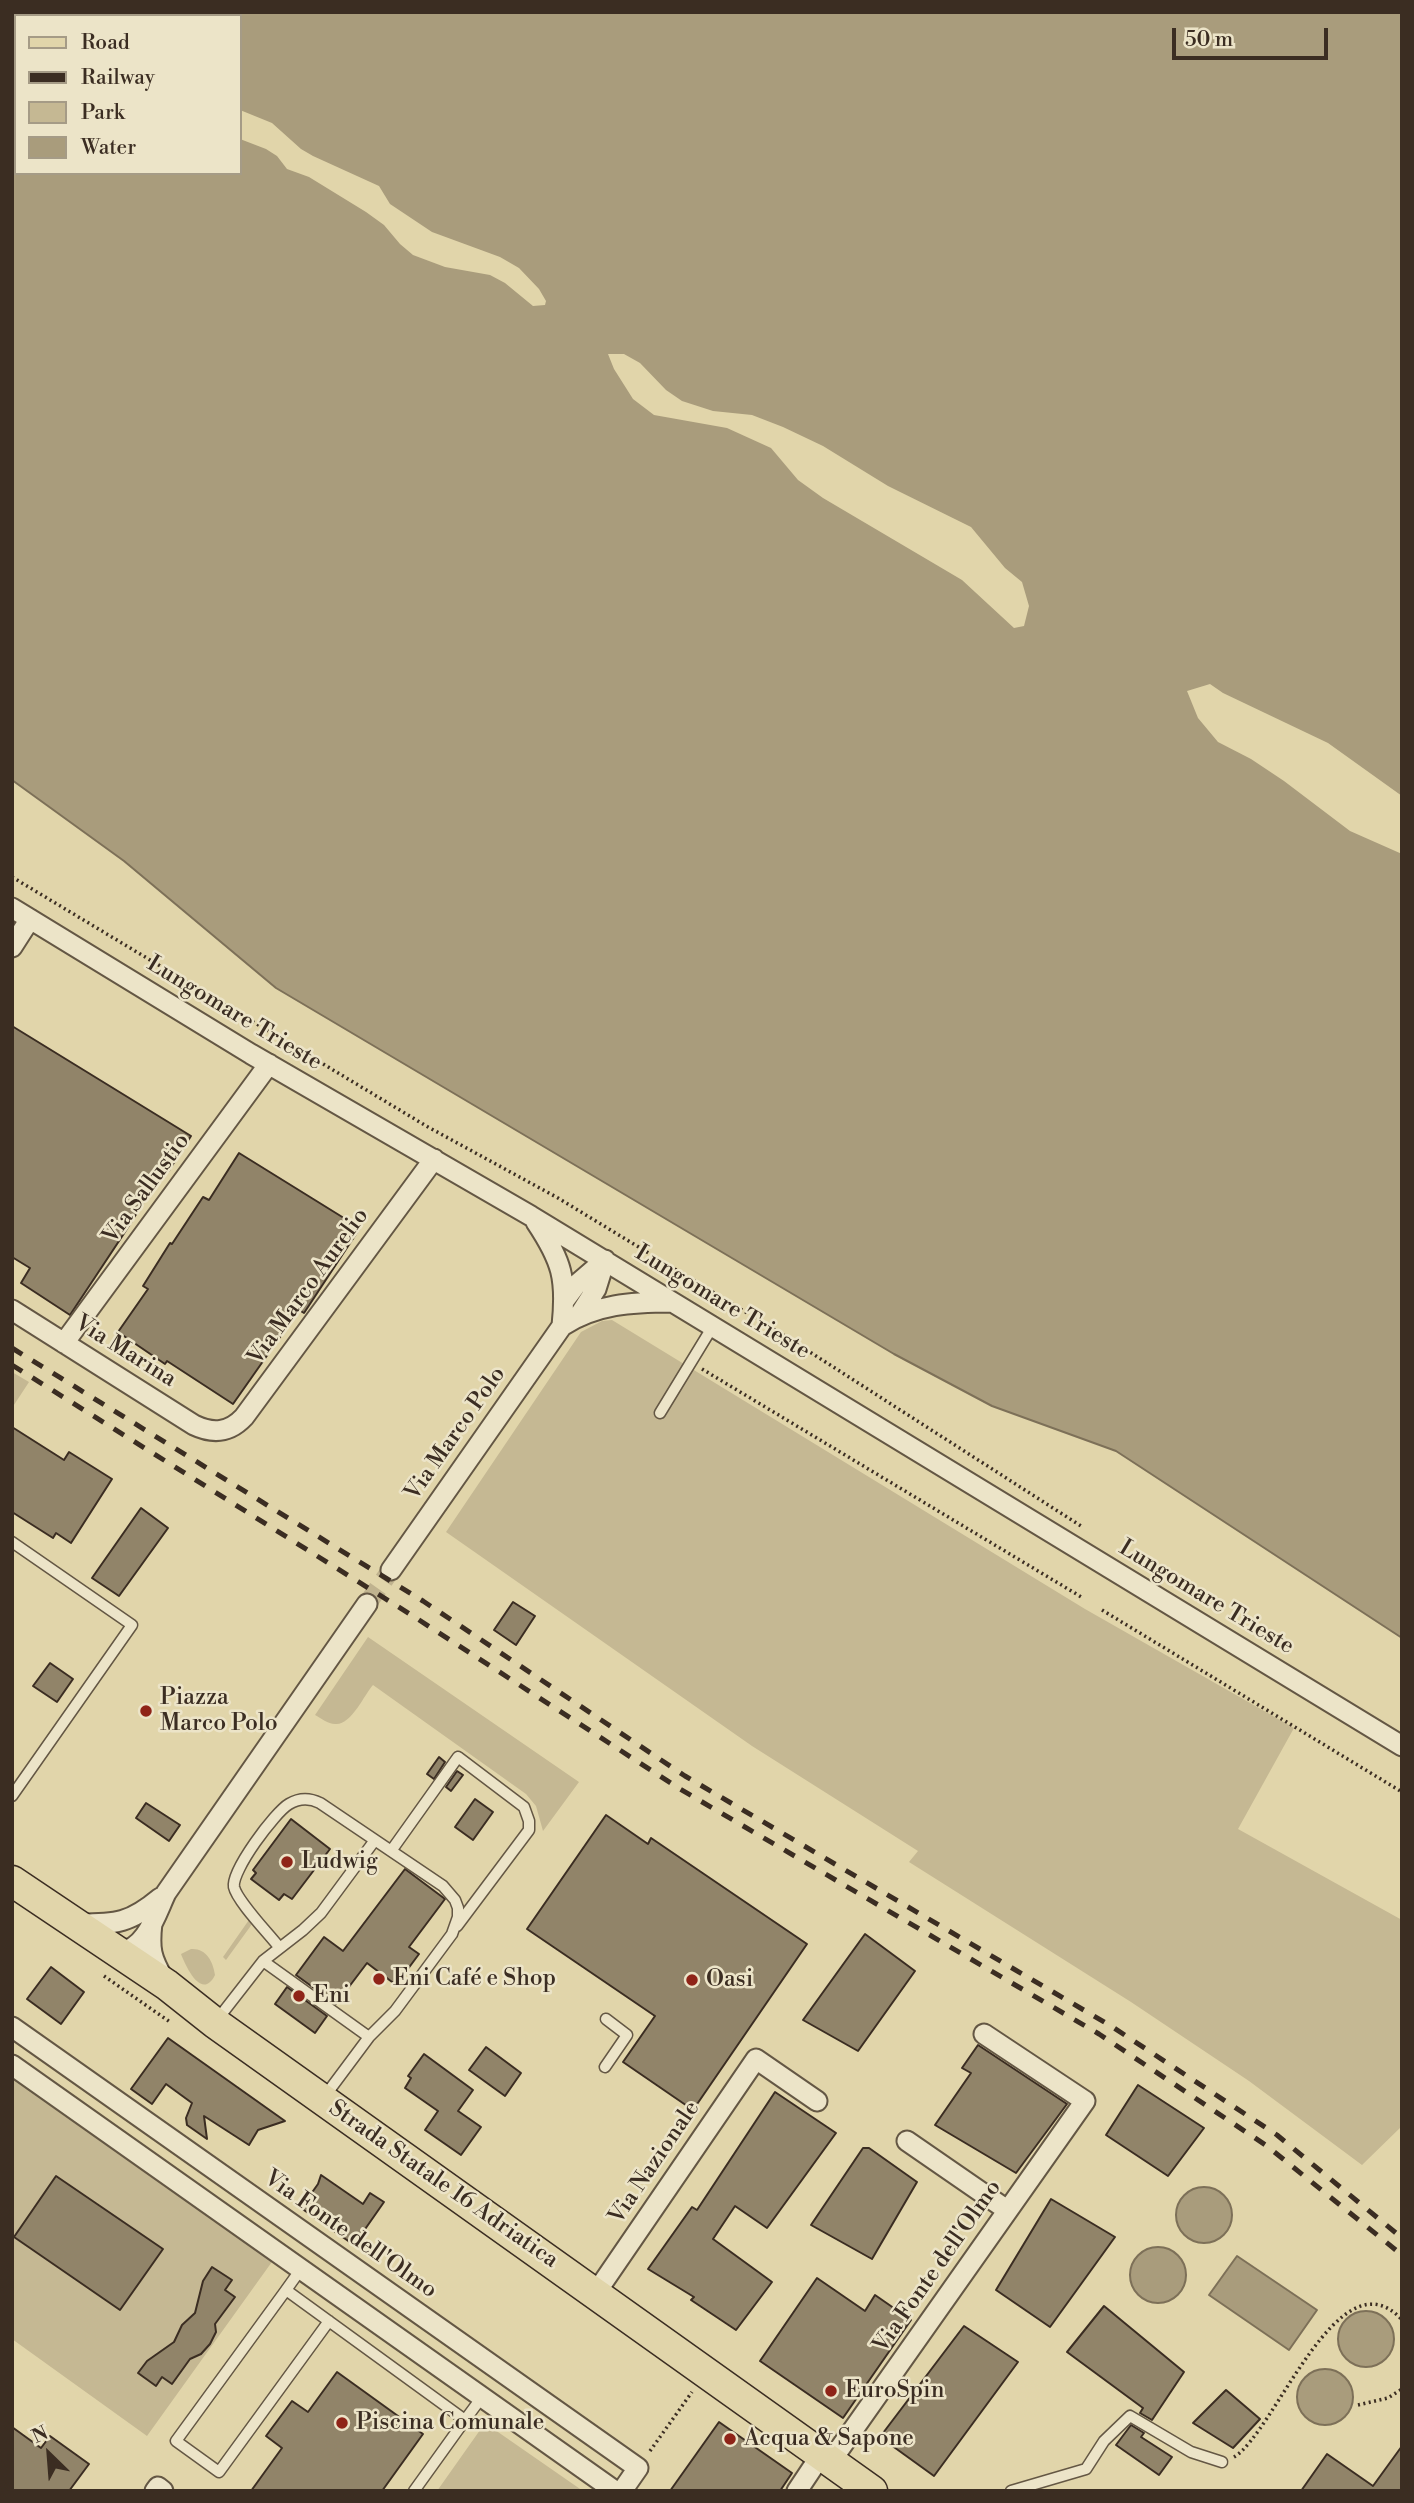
<!DOCTYPE html>
<meta charset="utf-8">
<style>
body{margin:0}
#map{position:relative;width:1414px;height:2503px;overflow:hidden;background:#e1d5aa;font-family:"Libre Bodoni",serif}
canvas{display:block}
.frame{position:absolute;inset:0;border:14px solid #3b2d22;pointer-events:none}
.legend{position:absolute;left:14px;top:14px;width:228px;height:161px;box-sizing:border-box;background:#ece4c8;border:2px solid #a59b86;margin:0;padding:9px 12px;list-style:none;font-size:21px;color:#3b2d22}
.legend li{display:flex;align-items:center;gap:14px;height:35px}
.legend b{width:35px;border:2px solid #a59b86}
.north{position:absolute;left:14px;top:2419px;width:70px;height:70px;-webkit-text-stroke:5px #ece4c8;paint-order:stroke;rotate:335deg;font-size:19px;font-weight:700;line-height:28px;text-align:center;color:#3b2d22}
.north::after{content:'';display:block;margin:auto;width:24px;height:32px;background:#3b2d22;clip-path:polygon(50% 0,100% 100%,50% 72%,0 100%)}
.scale{position:absolute;left:1172px;top:28px;width:156px;height:32px;box-sizing:border-box;border:4px solid #3b2d22;border-top:0;padding-left:9px;font-size:21px;line-height:24px;white-space:nowrap;color:#3b2d22;-webkit-text-stroke:5px #ece4c8;paint-order:stroke}
</style>
<div id="map">
<canvas width="1414" height="2503"></canvas>
<div class="frame"></div>
<ul class="legend">
<li><b style="height:9px;background:#e1d5aa"></b>Road</li>
<li><b style="height:9px;background:#3b2d22"></b>Railway</li>
<li><b style="height:19px;background:#c5b893"></b>Park</li>
<li><b style="height:19px;background:#a99c7c"></b>Water</li>
</ul>
<div class="north">N</div>
<div class="scale">50 m</div>
</div>
<script>
const c = document.querySelector('canvas').getContext('2d');
c.lineJoin = 'round';
function paint(path, color) { c.fillStyle = color; c.fill(path, 'evenodd'); }
function strokePath(path, color, width, dash) { c.strokeStyle = color; c.lineWidth = width; c.lineCap = dash ? 'butt' : 'round'; c.setLineDash(dash || []); c.stroke(path); }
function drawText(font, color, halo, rows, align = 'center') {
  c.font = font + ' "Libre Bodoni",serif'; c.lineWidth = 5; c.setLineDash([]); c.textBaseline = 'middle'; c.strokeStyle = halo; c.fillStyle = color; for (const [text, x, y, turn = 0] of rows) {
    c.save(); c.translate(x, y); c.rotate((+turn || 0) * Math.PI / 180); c.textAlign = isNaN(turn) ? turn : align; if (halo) c.strokeText(text, 0, 0); c.fillText(text, 0, 0); c.restore();
  }
}
paint(new Path2D(`
 M612 1320 1085 1609 1294 1728 1238 1829 1402 1920V2126L1362 2165 1249 2081 1131 2002 909 1862 918 1851 752 1746 446 1532 581 1332 602 1321Z
 M12 1372 29 1382 12 1408Z
 M368 1637 579 1782 543 1831 536 1806 526 1794 373 1685C364 1695 351 1726 335 1724 328 1724 321 1718 315 1715Z
 M251 1917 255 1920 226 1960 223 1957Z
 M191 1949C206 1948 213 1961 215 1975 202 2001 186 1967 181 1954Z
 M12 2071 274 2259 147 2436 12 2339Z
 M485 2423 583 2491H437Z`), '#c5b893');
const water = new Path2D(`
 M12 12H1402V1638L1116 1451 992 1406 894 1354 276 988 124 861 12 780ZM16 16H240V173H16Z
 M1176 2215a28 28 0 1 1 56 0a28 28 0 1 1-56 0Z
 M1130 2275a28 28 0 1 1 56 0a28 28 0 1 1-56 0Z
 M1237 2256 1317 2310 1289 2350 1209 2295Z
 M1338 2339a28 28 0 1 1 56 0a28 28 0 1 1-56 0Z
 M1297 2397a28 28 0 1 1 56 0a28 28 0 1 1-56 0Z`);
paint(water, '#a99c7c');
strokePath(water, '#7d7058', 2);
paint(new Path2D(`
 M240 110 272 123 301 149 313 156 379 186 390 204 432 232 500 257 519 268 539 289 546 301 545 305 533 306 505 283 490 275 445 267 413 255 400 244 384 225 366 212 309 177 287 169 277 156 266 149 240 139Z
 M608 354H624L640 363 666 390 682 401 713 411 752 415 783 427 823 446 888 486 971 527 1005 568 1022 582 1029 606 1024 626 1014 628 962 580 823 498 798 480 771 448 727 428 654 415 633 399 614 369Z
 M1210 684 1223 693 1328 743 1402 796V854L1350 831 1284 781 1251 759 1218 742 1198 718 1187 691Z`), '#e1d5aa');
const building = new Path2D(`
 M12 1026 191 1136 168 1172 164 1170 123 1235 70 1315 21 1283 30 1268 12 1257Z
 M239 1153 360 1228 304 1313 299 1310 233 1404 167 1361 165 1364 118 1332 148 1289 143 1286 170 1243 172 1244 203 1197 209 1200Z
 M12 1427 64 1460 69 1452 112 1479 71 1543 56 1533 53 1538 12 1512Z
 M141 1508 168 1528 119 1596 92 1578Z
 M513 1602 535 1616 516 1645 494 1630Z
 M50 1663 73 1679 57 1702 33 1686Z
 M439 1757 445 1762 434 1779 427 1774Z
 M457 1771 463 1775 451 1791 446 1787Z
 M475 1799 493 1812 473 1840 455 1827Z
 M146 1803 180 1825 169 1841 136 1818Z
 M606 1815 648 1844 651 1838 807 1944 693 2110 623 2062 655 2016 527 1929Z
 M291 1819 330 1849 292 1899 284 1894 279 1900 251 1879 256 1873 253 1870Z
 M405 1869 445 1899 409 1947 419 1954 396 1985 367 1963 336 2004 296 1975 324 1937 343 1951Z
 M865 1934 915 1971 858 2051 803 2020Z
 M51 1967 84 1992 61 2024 27 1999Z
 M287 1987 327 2016 315 2033 275 2004Z
 M168 2038 285 2121 258 2130 249 2145 204 2116 207 2139 187 2125 186 2118 192 2103 166 2084 152 2104 131 2089Z
 M978 2045 1067 2104 1016 2173 935 2125 971 2073 962 2068Z
 M486 2047 521 2073 505 2096 469 2070Z
 M424 2054 473 2090 458 2111 481 2127 461 2155 425 2130 438 2111 405 2088 411 2078 408 2076Z
 M1138 2085 1204 2128 1168 2176 1106 2135Z
 M775 2092 836 2133 767 2228 735 2206 713 2239 772 2282 736 2330 691 2300 694 2297 648 2269 692 2207 697 2210Z
 M863 2148H869L917 2182 872 2259 811 2225Z
 M321 2175 363 2204 370 2193 384 2202 354 2245 301 2208 318 2184Z
 M56 2176 163 2249 120 2310 14 2237Z
 M1051 2199 1115 2237 1050 2327 996 2290Z
 M212 2267 232 2280 225 2290 235 2297 215 2324 216 2332 210 2344 201 2354 190 2359 172 2384 162 2377 156 2386 138 2373 147 2361 174 2342 182 2325 195 2313 203 2281Z
 M817 2278 865 2311 875 2295 911 2320 843 2418 760 2361Z
 M1104 2306 1184 2372 1152 2420 1140 2413 1143 2408 1067 2352Z
 M964 2326 1018 2362 934 2476 880 2437Z
 M337 2372 423 2434 382 2491H251L282 2448 266 2436 292 2401 308 2412Z
 M1226 2390 1260 2419 1233 2448 1193 2423Z
 M719 2422 792 2473 780 2491H670Z
 M1131 2425 1144 2433 1141 2437 1172 2457 1159 2475 1116 2445Z
 M12 2427 41 2448 50 2436 89 2464 69 2491H12Z
 M1402 2446V2491H1301L1327 2454 1373 2486Z`);
paint(building, '#918469');
strokePath(building, '#3b2d22', 2);
strokePath(new Path2D(`
 M367 1604 391 1570`), '#c0b38f', 19, [19, 10]);
const service = new Path2D(`
 M660 1413 713 1326
 M12 1542 132 1625 12 1796
 M391 1851 458 1757 524 1807 529 1821V1830L457 1926
 M279 1947C269 1934 237 1901 234 1887 231 1871 275 1812 289 1804 299 1798 310 1798 320 1803L443 1886 455 1900 458 1908V1917L452 1934 395 2011 369 2037 325 2096
 M263 1961 369 2037
 M217 2020 263 1961 303 1930 321 1913 375 1840
 M605 2067 627 2035 606 2019
 M286 2290 301 2269
 M329 2321 219 2472 176 2441 286 2290C346 2333 405 2377 465 2420L482 2397
 M414 2491 465 2420
 M1011 2491 1086 2469 1104 2441 1130 2416 1191 2452 1222 2462`);
const minor = new Path2D(`
 M12 908 251 1054 531 1216 1402 1746
 M12 947 30 919
 M536 1222C562 1261 567 1279 562 1326
 M564 1301 576 1285 605 1260
 M12 1310 194 1425C213 1434 229 1433 244 1417L434 1159
 M580 1314 596 1289 605 1260
 M64 1343 269 1064
 M391 1570 562 1326C596 1304 632 1302 672 1302
 M152 1923C149 1949 151 1958 164 1980
 M79 1924C117 1924 130 1923 160 1898
 M119 1952C146 1950 156 1914 166 1893L367 1604
 M12 2027 638 2468 622 2491
 M12 2065 615 2491
 M907 2141 1007 2210
 M595 2294 756 2059 817 2101
 M831 2461 1085 2101 984 2034
 M155 2491 158 2487 163 2491
 M797 2491 821 2455`);
const primary = new Path2D(`
 M12 1881 167 1985 215 2023 872 2491`);
strokePath(service, '#645744', 13);
strokePath(minor, '#645744', 23);
strokePath(primary, '#3b2d22', 33);
strokePath(new Path2D(`
 M12 877 428 1127 558 1198 785 1336 1081 1526
 M702 1369 1083 1598
 M1102 1610 1402 1792
 M104 1976 170 2022
 M1358 2405 1388 2398 1402 2389
 M650 2451 692 2392
 M1234 2457C1275 2433 1339 2250 1402 2320`), '#3b2d22', 3.5, [2, 3.5]);
strokePath(service, '#ece4c8', 10);
strokePath(minor, '#ece4c8', 19);
strokePath(primary, '#e1d5aa', 30);
strokePath(new Path2D(`
 M12 1348 423 1601 685 1776 1111 2026 1277 2135 1402 2238
 M12 1365 413 1616 680 1789 1099 2034 1267 2146 1402 2255`), '#3b2d22', 5, [12, 12]);
for (const [x, y, r, color] of [
 [146,1711,7,"#8f2418"],
 [287,1862,7,"#8f2418"],
 [379,1979,7,"#8f2418"],
 [692,1980,7,"#8f2418"],
 [299,1996,7,"#8f2418"],
 [831,2391,7,"#8f2418"],
 [342,2423,7,"#8f2418"],
 [730,2439,7,"#8f2418"]
]) { const dot = new Path2D(); dot.arc(x, y, r, 0, 2 * Math.PI); c.fillStyle = color; c.fill(dot); strokePath(dot, '#ece4c8', 2.5); }
drawText('23px', '#3b2d22', '#ece4c8', [
 ["Lungomare Trieste",234,1014,31],
 ["Via Sallustio",147,1189,-54],
 ["Via Marco Aurelio",309,1287,-54],
 ["Lungomare Trieste",722,1303,31],
 ["Via Marina",125,1352,32],
 ["Via Marco Polo",456,1434,-55],
 ["Lungomare Trieste",1206,1598,31],
 ["Via Nazionale",655,2163,-56],
 ["Strada Statale 16 Adriatica",443,2185,35],
 ["Via Fonte dell'Olmo",350,2235,35],
 ["Via Fonte dell'Olmo",938,2267,-55]
]);
drawText('23px', '#3b2d22', '#ece4c8', [
 ["Piazza",160,1698],
 ["Marco Polo",160,1724],
 ["Ludwig",301,1862],
 ["Eni Café e Shop",393,1979],
 ["Oasi",706,1980],
 ["Eni",313,1996],
 ["EuroSpin",845,2391],
 ["Piscina Comunale",356,2423],
 ["Acqua & Sapone",744,2439]
], 'left');
</script>
